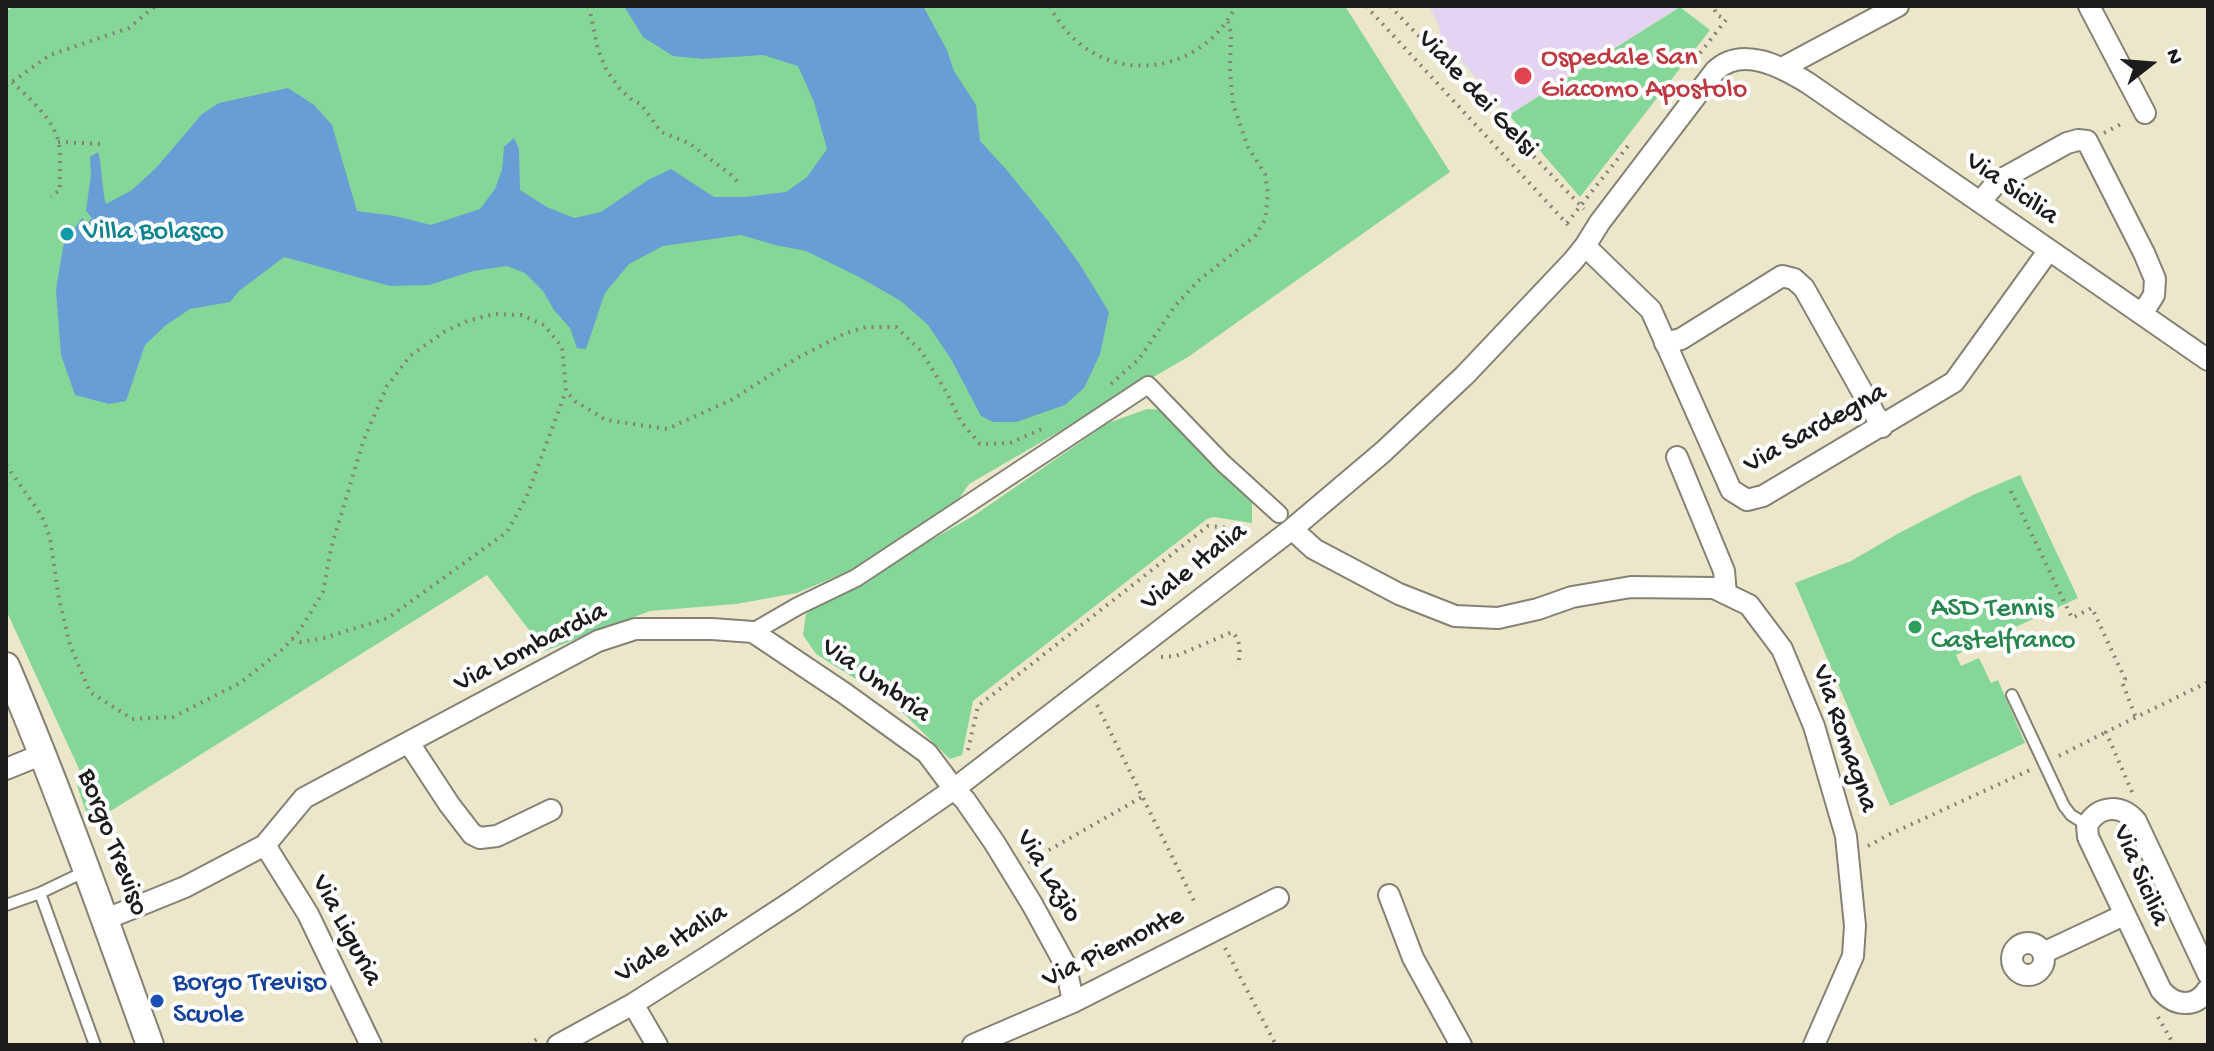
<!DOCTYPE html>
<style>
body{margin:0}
#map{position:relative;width:2214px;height:1051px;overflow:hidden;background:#ece7cb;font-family:"Gochi Hand",sans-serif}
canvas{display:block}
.frame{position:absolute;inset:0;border:8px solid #1c1c1c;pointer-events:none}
.north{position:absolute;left:2110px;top:24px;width:80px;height:80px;-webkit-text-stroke:6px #fff;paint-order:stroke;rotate:73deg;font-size:22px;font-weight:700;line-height:32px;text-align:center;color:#1c1c1c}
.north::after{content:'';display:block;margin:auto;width:28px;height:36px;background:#1c1c1c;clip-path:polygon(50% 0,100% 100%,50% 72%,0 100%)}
</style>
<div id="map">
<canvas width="2214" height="1051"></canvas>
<div class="frame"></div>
<div class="north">N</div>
</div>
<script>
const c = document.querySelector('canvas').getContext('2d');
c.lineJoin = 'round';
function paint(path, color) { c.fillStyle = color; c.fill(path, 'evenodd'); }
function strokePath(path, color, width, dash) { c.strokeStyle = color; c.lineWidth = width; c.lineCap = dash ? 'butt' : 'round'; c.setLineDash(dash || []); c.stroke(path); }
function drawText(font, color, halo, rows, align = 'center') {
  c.font = font + ' "Gochi Hand",sans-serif'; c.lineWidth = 8; c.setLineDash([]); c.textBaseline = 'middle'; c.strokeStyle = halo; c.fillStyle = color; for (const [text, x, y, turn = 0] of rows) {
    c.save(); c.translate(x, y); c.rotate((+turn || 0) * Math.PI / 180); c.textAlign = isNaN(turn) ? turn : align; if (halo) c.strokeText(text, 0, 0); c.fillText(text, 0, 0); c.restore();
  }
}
paint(new Path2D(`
 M1429 6H1681L1509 115 1440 37V28Z`), '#e4d3f1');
paint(new Path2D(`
 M14 6H1345L1450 172 1188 357 969 484 952 509 856 568 797 593 736 604 650 611 545 651 487 575 90 824 77 785 84 780 6 610V11Z
 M1680 7 1710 30 1580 197 1509 115Z
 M1147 409 1166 410 1178 428 1252 498V523L1214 517 1207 519 973 701 962 755 950 759 891 701 816 654 803 635 806 614 826 600 975 515 1108 423Z
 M2020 475 2078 598 1956 655 1961 666 1979 658 1991 683 1998 680 2025 743 1890 806 1795 583 1851 561 1899 533 1973 495Z`), '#85d798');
paint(new Path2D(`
 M624 6H923L947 50 954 71 976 105 980 141 1005 168 1049 222 1079 263 1109 312 1100 354 1084 388 1065 405 1016 422H993L981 416 951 359 928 325 901 301 859 277 806 251 775 245 741 235 663 246 629 264 605 293 586 349 577 348 570 328 554 310 543 291 525 273 507 266 473 271 429 285 390 286 284 257 239 291 230 302 190 309 166 325 145 345 126 401 109 404 75 395 61 355 56 290 63 247 68 237 82 218 88 223 92 218 86 211 91 174 90 157 98 152C103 169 101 187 106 204L132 190 156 168 202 114 219 103 288 88 314 105 332 125 357 211 395 216 431 225 480 209 495 189 502 170 504 147 514 138 519 149 520 190 547 207 574 218 601 212 648 180 671 169 714 197H744L786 192 807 177 827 149 814 102 798 66 763 55 703 59 673 56 643 37Z`), '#679ed5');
const service = new Path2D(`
 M2012 695 2064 806 2071 815 2087 825
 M86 871 40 893 95 1045
 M6 905 40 893`);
const pedestrian = new Path2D(`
 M753 632 798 606 856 578 1148 385 1223 463 1279 514`);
const minor = new Path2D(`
 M2089 6 2145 113
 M1782 68 1898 6
 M1980 202 1998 181 2011 174 2067 143 2078 140 2087 141 2144 253 2155 279 2154 295 2142 314
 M1585 246 1651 310 1731 490 1747 500 1763 496 1954 382 2049 250
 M1665 343 1681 339 1782 276 1794 279 1804 288 1882 427
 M1677 457 1724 571 1726 594
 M1292 529 1314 549 1399 594 1455 616 1498 618 1538 609 1572 597 1631 587 1714 588 1749 605 1782 649 1814 726 1846 836 1855 926 1853 956 1814 1045
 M409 743 449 804 472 834 480 838 497 836 551 810
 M6 769 43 754
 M265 845 308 914 371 1045
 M1389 895 1413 958 1461 1045
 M106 919 185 887 265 845 304 798 598 641 635 629H712L753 632 844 693 927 753 954 789 965 800 994 842 1032 904 1066 966 1073 1002
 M2012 959a16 16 0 1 1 32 0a16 16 0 1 1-32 0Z
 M2043 953 2124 915
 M2208 974 2136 821C2121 804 2099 805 2087 825L2088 837 2161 990C2175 1007 2196 1008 2208 989
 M633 1004 657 1045
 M558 1045 633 1004 710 955 794 900 954 789 1292 529 1383 452 1465 375 1573 261 1585 246 1600 222 1715 71C1742 45 1782 67 1808 83L2208 360
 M973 1045 1073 1002 1278 898`);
const tertiary = new Path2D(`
 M6 666C59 790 104 917 150 1045`);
strokePath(service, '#848274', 14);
strokePath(pedestrian, '#848274', 20);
strokePath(minor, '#848274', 24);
strokePath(tertiary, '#848274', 30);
strokePath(new Path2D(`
 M589 6 598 50 607 71 620 89 633 101 641 104 661 132 689 143 730 174 741 185
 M1050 6C1090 87 1196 84 1236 6
 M1366 6 1570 227
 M1390 6 1584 209
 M1700 53 1726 20 1717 15 1713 6
 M12 82C30 99 54 119 59 144 61 159 59 175 60 190L51 197
 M6 86 50 55 129 28 155 6
 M2104 133 2125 122
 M58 142 102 144
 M1567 223 1631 142
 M1111 384 1139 359 1175 306 1198 281 1255 236 1265 220 1268 194 1265 174 1248 147 1233 104 1230 70 1231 34 1228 22
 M6 465 42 516 50 538 59 599 70 645 90 692 132 719 173 717 240 683 283 649 300 630 323 592 331 548 364 439 387 386 410 356 444 332 467 321 494 314 522 315 544 325 562 347 566 391 575 401 606 420 667 429 733 399 797 358 846 333 866 327H896L921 351 947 393 961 422 980 444 1010 443 1044 428
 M2011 491 2072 618 2092 608 2125 679 2122 682 2136 718
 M292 639 301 642 324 638 388 618 507 532 527 496 566 391
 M1161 657 1176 656 1232 632C1242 641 1240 654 1238 666
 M1097 705 1196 905
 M968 750 978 706 1208 526 1254 530
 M2059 756 2106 732
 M2132 792 2106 732 2208 682
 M1868 846 1888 835 2030 770
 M1028 862 1142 797
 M1225 948 1276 1045
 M2158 1017 2174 1045
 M528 1045 537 1039`), '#848274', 4, [2, 6]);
strokePath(service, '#fff', 10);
strokePath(pedestrian, '#fff', 16);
strokePath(minor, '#fff', 20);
strokePath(tertiary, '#fff', 26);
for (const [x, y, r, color] of [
 [1523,76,10,"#e0444e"],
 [67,234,8,"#0f9aa8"],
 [1915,627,8,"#2e9e5b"],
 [157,1001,8,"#1a4fb4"]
]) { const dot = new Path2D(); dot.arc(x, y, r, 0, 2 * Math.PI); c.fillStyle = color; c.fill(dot); strokePath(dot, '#fff', 3); }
drawText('28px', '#be3a42', '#fff', [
 ["Ospedale San",1541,60],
 ["Giacomo Apostolo",1541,92]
], 'left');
drawText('28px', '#1c1c1c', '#fff', [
 ["Viale dei Gelsi",1476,95,47],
 ["Via Sicilia",2011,190,35],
 ["Via Sardegna",1816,430,-29],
 ["Viale Italia",1195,568,-38],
 ["Via Lombardia",531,649,-27],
 ["Via Umbria",875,682,35],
 ["Via Romagna",1843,739,71],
 ["Borgo Treviso",111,843,69],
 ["Via Sicilia",2139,876,67],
 ["Via Lazio",1047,877,59],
 ["Via Liguria",345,931,62],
 ["Viale Italia",672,945,-32],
 ["Via Piemonte",1114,949,-26]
]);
drawText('28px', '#0d838f', '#fff', [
 ["Villa Bolasco",83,234]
], 'left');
drawText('28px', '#27864d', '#fff', [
 ["ASD Tennis",1931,611],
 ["Castelfranco",1931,643]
], 'left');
drawText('28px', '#164399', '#fff', [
 ["Borgo Treviso",173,985],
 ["Scuole",173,1017]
], 'left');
</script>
